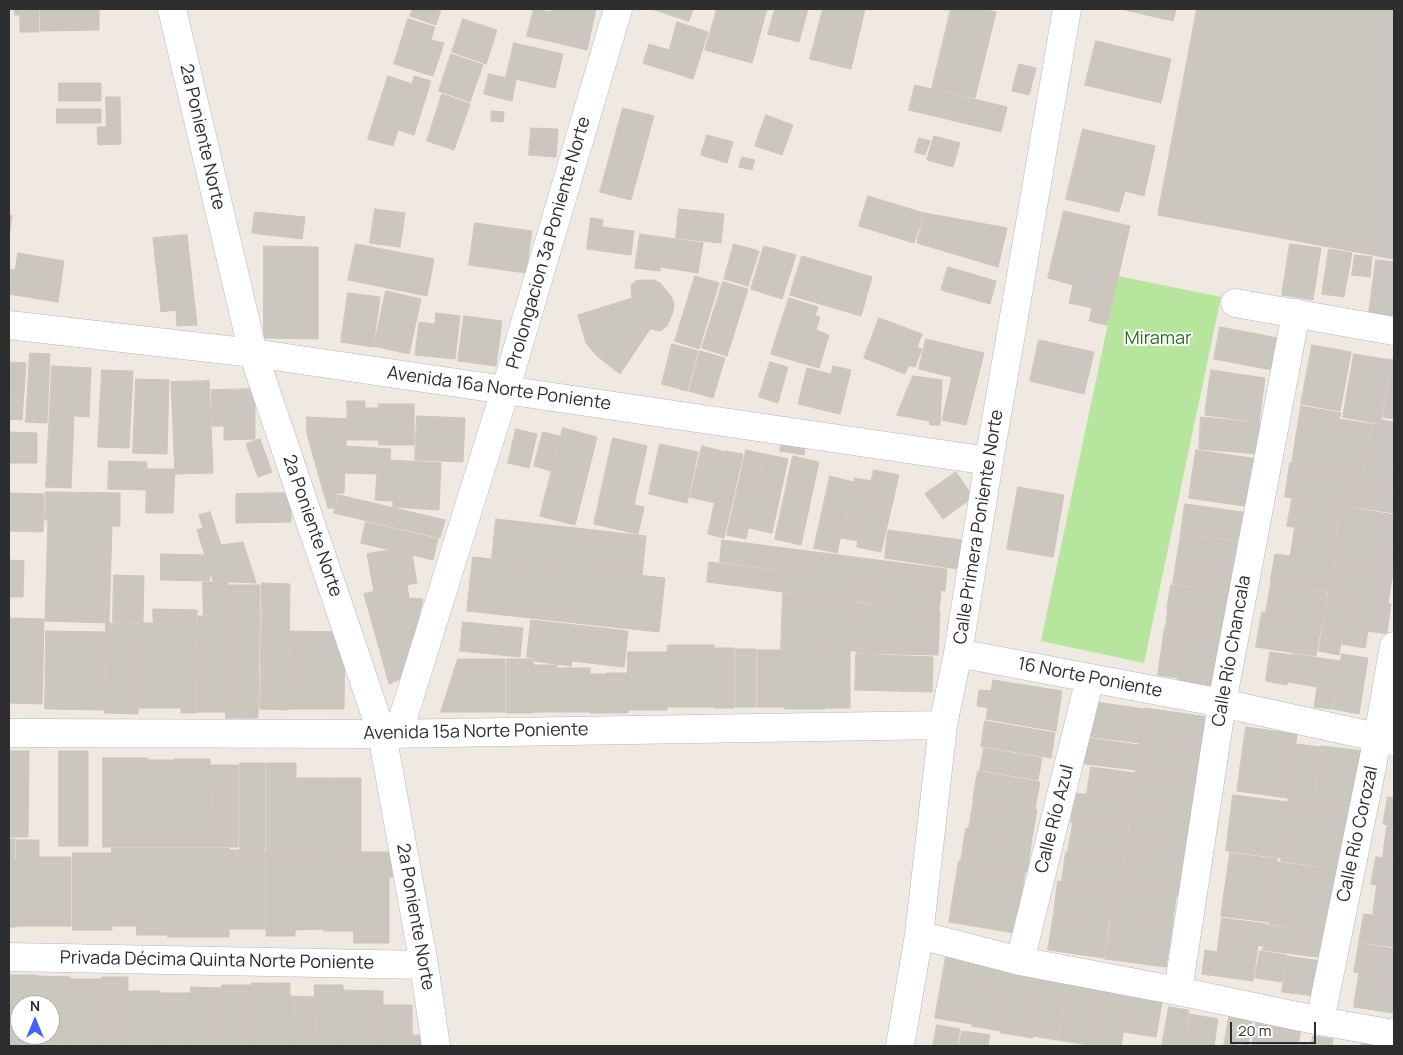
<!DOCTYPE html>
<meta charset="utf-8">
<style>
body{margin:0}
#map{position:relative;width:1403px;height:1055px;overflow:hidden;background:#efe9e1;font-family:Manrope,sans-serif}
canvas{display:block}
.frame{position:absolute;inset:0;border:10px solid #2e2e2e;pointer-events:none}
.north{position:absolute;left:10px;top:995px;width:50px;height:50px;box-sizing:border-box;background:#fff;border:1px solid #ababab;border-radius:50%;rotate:0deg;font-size:14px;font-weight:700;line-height:20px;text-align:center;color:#2e2e2e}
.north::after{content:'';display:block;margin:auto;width:18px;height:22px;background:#4264fb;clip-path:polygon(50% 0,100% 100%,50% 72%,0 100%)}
.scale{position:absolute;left:1230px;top:1022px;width:86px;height:22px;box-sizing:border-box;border:2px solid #2e2e2e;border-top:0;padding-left:6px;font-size:15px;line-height:18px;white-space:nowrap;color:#2e2e2e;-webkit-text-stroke:4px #fff;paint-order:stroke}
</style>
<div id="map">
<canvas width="1403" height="1055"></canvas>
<div class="frame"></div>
<div class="north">N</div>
<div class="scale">20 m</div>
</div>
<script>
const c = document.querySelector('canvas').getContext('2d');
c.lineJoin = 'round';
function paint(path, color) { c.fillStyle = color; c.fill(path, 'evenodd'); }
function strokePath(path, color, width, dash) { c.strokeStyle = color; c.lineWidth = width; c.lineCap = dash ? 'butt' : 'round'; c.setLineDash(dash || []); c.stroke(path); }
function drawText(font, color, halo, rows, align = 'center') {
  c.font = font + ' Manrope,sans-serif'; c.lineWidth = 4; c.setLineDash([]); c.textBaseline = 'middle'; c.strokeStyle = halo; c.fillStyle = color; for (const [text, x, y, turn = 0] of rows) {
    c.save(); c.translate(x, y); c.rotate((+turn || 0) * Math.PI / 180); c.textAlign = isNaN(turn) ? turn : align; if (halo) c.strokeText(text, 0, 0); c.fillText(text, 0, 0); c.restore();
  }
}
paint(new Path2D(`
 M1118 276 1221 297 1144 663 1041 641Z`), '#b6e59e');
const building = new Path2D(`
 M15 9H39V32H20V15H15Z
 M41 9H99V30L41 31Z
 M413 9H441L436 25 410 16Z
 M534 9 551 12 552 9H596L587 50 527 36Z
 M652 9H693L689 21Z
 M717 9H767L752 63 705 50Z
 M775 9H808L799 42 768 34Z
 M823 9H865L851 69 810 59Z
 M951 9H981L996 12 975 98 932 88Z
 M1125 9H1176L1173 21 1125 10Z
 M1197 9H1394V259L1158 215Z
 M408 19 435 27 431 40 444 43 433 76 394 64Z
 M463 19 497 30 486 64 452 52Z
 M677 22 708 32 693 79 643 63 649 44 669 50Z
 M1096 41 1171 59 1161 103 1085 85Z
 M514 43 563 54 555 88 506 77Z
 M451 54 483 65 470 102 439 91Z
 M1019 64 1036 68 1029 95 1012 91Z
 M489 74 516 80 512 101 484 94Z
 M388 76 412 84 414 76 431 81 414 135 398 130 393 146 368 139Z
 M59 83H101V101H59Z
 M915 85 1007 107 1001 132 909 110Z
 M442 94 470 104 454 150 427 141Z
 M106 97H120L121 144 98 145 97 127H106Z
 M623 108 654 116 631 200 600 192Z
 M57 109H101V123H57Z
 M492 111 504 112 503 122 491 121Z
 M766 115 793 125 782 155 755 146Z
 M531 128 558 129 556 157 529 155Z
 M1083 129 1155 146 1144 196 1125 191 1119 212 1066 199Z
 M707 135 733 142 727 163 701 155Z
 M934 136 960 143 953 167 927 160Z
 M919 138 930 141 925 155 915 152Z
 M742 157 755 160 752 170 739 167Z
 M868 196 924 213 914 243 859 226Z
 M375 209 405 213 400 247 370 243Z
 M679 209 724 214 721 243 676 238Z
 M1064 211 1130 226 1107 325 1089 321 1092 308 1069 303 1073 285 1048 278Z
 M255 212 305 217 302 239 252 233Z
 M925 213 1007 228 998 267 917 243Z
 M9 215 12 216 9 238Z
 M591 218 603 220 602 227 634 231 631 255 587 249Z
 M475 223 532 231 526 273 469 265Z
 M640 234 703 243 698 273 661 267 660 271 635 268Z
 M187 235 197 325 177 326 176 310 161 312 153 238Z
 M356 244 434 259 427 296 348 280Z
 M734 244 759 251 748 286 724 279Z
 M1290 244 1321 248 1313 300 1282 295Z
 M264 246 318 247V339L264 338Z
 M764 246 796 255 782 299 751 289Z
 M1329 249 1352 253 1344 297 1322 294Z
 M18 253 64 261 58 302 9 294V269L15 270Z
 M1355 255 1372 257 1370 277 1352 275Z
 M802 256 872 277 861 316 790 295Z
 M1376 260 1394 262V316L1369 313Z
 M948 267 996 281 990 304 941 290Z
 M695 276 719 283 699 349 675 341Z
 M643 280H654L660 283 671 296 674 304 673 312 667 326 661 331 650 329 620 374 597 356 586 343 578 315 632 298 631 285 636 281Z
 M723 282 748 289 727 356 702 348Z
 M386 291 421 299 409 354 374 346Z
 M348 293 380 297 373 347 341 342Z
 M789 298 818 307 815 316 820 317 816 330 829 335 819 368 771 354Z
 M436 313 460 316 455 359 415 355 419 322 435 324Z
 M464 316 502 321 496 366 458 361Z
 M879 318 922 334 917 347 922 349 915 367 909 365 905 374 864 358Z
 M1220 327 1278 338 1272 370 1214 359Z
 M926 339 984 353 966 425 942 420 952 377 919 369Z
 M1039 340 1094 352 1084 394 1030 381Z
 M672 344 698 351 687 391 662 384Z
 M1312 345 1351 352 1340 411 1301 404Z
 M700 351 725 358 713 398 689 391Z
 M30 353 50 354 47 423 26 422Z
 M1354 354 1391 360 1380 424 1343 417Z
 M1392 359 1394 360V419L1383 417Z
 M11 362 26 363 22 420 9 419V390H10Z
 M770 362 788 367 778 403 759 397Z
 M52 366 91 368 89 417 74 416 71 488 46 487Z
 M833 366 851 370 840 414 798 404 807 368 831 374Z
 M102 370 133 371 129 448 98 447Z
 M1211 370 1265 378 1259 422 1205 415Z
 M913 376 942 380 940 425H930L929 421 897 415Z
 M136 379 169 380 167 454 133 453Z
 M209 381 213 473 175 474 171 382Z
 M255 389V439L224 440V426H212L211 390Z
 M347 401H365V408H378V440H348Z
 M379 404H414V445H379Z
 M1301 406 1341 413 1339 419 1371 424 1363 474 1292 463Z
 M417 416 465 418 463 462 415 460Z
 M307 417 347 419 344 493H337L335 508H328L307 434Z
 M1201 417 1260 423 1258 454 1199 449Z
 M1382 420 1394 422V465L1366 460 1372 424 1381 425Z
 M563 428 597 437 575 525 540 516Z
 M516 429 537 434 529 468 508 463Z
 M9 432 37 433V463H9Z
 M543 432 560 436 551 471 534 466Z
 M783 436 806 441 804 455 780 451Z
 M613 438 647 446 634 505 644 507 638 534 594 524Z
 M260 439 272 472 258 477 246 444Z
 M660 444 698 452 687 503 649 494Z
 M347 446 391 449 390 460 441 463 439 510 393 507V501L375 500 377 474 345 473Z
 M702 446 726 452 715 503 690 497Z
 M746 450 764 454 746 539 727 535Z
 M1196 450 1258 459 1251 507 1189 498Z
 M726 451 743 454 724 538 708 534Z
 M765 454 788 459 772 533 748 528Z
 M793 456 819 462 801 545 775 539Z
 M109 461 147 462 146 490 108 489Z
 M1366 461 1394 466V493L1350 486 1352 473 1364 475Z
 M1290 463 1351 473 1346 506 1285 497Z
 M147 469H175L173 513H146Z
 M874 470 899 475 881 552 857 547Z
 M956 472 973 497 943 519 925 494Z
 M830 476 853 482 837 553 814 548Z
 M855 478 871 481 858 541 841 538Z
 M1018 487 1064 495 1053 557 1007 549Z
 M1350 487 1394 494V513L1347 506Z
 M46 492 120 493V526H112L109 623 45 621 48 520H45Z
 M9 493 44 494 43 532 9 531Z
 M291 493V522L236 523V494Z
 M339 495 445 520 440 538 334 513Z
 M1292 499 1340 506 1335 534 1287 526Z
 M1185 504 1250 513 1246 542 1181 533Z
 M1341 506 1394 515V546L1336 537Z
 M210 512 221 545 243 542 256 583 213 581 197 530 203 528 199 515Z
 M496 519 646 536 642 575 492 558Z
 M366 522 438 539 433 560 361 543Z
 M1295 528 1335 535V538H1337L1329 592 1270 583 1275 554 1290 556Z
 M888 530 969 541 965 570 885 558Z
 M1181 534 1237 542 1233 572 1176 564Z
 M1338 538 1394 547 1392 572 1334 562Z
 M722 540 947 569 945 591 720 562Z
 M390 550 412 555 417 583 374 591 367 554Z
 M161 554 204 555 210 572 209 581 161 580Z
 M473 557 665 578 659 632 467 611Z
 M9 560 24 561 23 597H9Z
 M709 562 941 591 939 612 707 582Z
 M1334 563 1393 572 1388 603 1329 594Z
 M1176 564 1234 572 1231 593 1173 584Z
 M114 575 144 576 143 623 113 622Z
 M203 582H228L226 712H197L198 616H203Z
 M262 583 290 584 288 710 260 709Z
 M1271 584 1327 593 1323 621 1266 612Z
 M228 585H260L258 718H226Z
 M407 585 409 598 423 599 405 677 389 684 364 594Z
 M1171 585 1233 594 1230 618 1167 609Z
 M783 593 857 602 856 651 781 649Z
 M1328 594 1348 598 1339 655 1319 651Z
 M1349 598 1391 604 1387 634 1368 631 1365 648 1342 644Z
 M858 603 940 612 938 655 857 653Z
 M153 609 197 610 196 713H181V708H139L140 623H153Z
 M1168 609 1228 618 1226 635 1166 626Z
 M1262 612 1322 621 1316 656 1256 647Z
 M9 618 44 619 42 704 9 703Z
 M531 620 628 631 624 667 572 661 571 666 534 661 535 658 527 657Z
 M463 622 523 628 520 657 460 651Z
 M106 623 140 624 138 714 105 713Z
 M1165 627 1185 630 1178 678 1158 675Z
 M1185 630 1222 635 1214 686 1178 680Z
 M46 631 105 632 104 710 45 709Z
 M290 631 345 632 344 709H289Z
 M668 645H714V707H668Z
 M715 648H734V708H715Z
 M736 649H756V707H736Z
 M758 650H784V707H758Z
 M785 650H825V709H785Z
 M826 651H850V708H826Z
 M628 652H667V710H628Z
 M1270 652 1292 655 1287 685 1266 681Z
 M856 654 933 657 932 692 855 690Z
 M1293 654 1340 661 1332 709 1314 707 1317 687 1288 682Z
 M1342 654 1368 658 1359 714 1333 709Z
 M458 659H505V712H441Z
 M507 659H533V713H507Z
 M533 665H557V712H533Z
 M558 668H590V712H558Z
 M607 673H628V713H607Z
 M591 674H606V713H591Z
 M993 680 1062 691 1056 731 986 719 988 708 977 706 979 690 991 691Z
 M1089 701 1144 709 1140 743 1085 736Z
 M1145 708 1208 717 1204 749 1140 741Z
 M985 721 1055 733 1051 758 981 746Z
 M1246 727 1297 734 1288 798 1237 791Z
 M1081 737 1139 745 1136 770 1078 763Z
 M1140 741 1203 750 1199 780 1136 772Z
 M1296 744 1320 747 1312 804 1288 801Z
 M1321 746 1363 751 1354 810 1313 805Z
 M984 748 1042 758 1038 780 980 770Z
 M9 751H29L28 837H9Z
 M59 751H88V846H59Z
 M103 758H148V847H103Z
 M175 759H210V847H175Z
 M149 760H175V847H149Z
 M240 763H265V849H240Z
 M267 763H296V852H267Z
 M210 765H238V847H211Z
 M1091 767 1135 773 1131 800 1087 794Z
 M978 771 1040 782 1035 809 973 799Z
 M1135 772 1200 781 1196 811 1131 802Z
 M296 778H329V852H296Z
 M330 778H361V852H330Z
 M1075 793 1131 800 1127 830 1071 822Z
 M1233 795 1288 802 1281 858 1226 851Z
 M1388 797 1394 798V826L1383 824Z
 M974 799 1037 810 1032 838 969 828Z
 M1289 802 1349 810 1341 869 1281 861Z
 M1131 803 1195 811 1191 839 1128 830Z
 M1073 823 1127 831 1122 859 1068 852Z
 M1387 826 1394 827V858L1383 857Z
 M966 828 1032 839 1027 872 961 861Z
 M1127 831 1190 839 1186 868 1123 859Z
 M9 839H15V859H9Z
 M17 840H39V857H71V926H17Z
 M112 848H136V926H112Z
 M137 848H167V935H137Z
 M168 848H229V937H168Z
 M230 850H265V929H230Z
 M295 852H323V929L295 930Z
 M295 852V936H266V853Z
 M324 852H353V931H324Z
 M354 852H396V877H389V943H354Z
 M1066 852 1123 860 1120 889 1062 881Z
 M73 853H112V930H73Z
 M1230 853 1277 859 1268 922 1221 916Z
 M1376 857 1394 859V888L1371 884Z
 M9 860H16V927H9Z
 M1124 860 1184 868 1180 897 1120 889Z
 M959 861 1025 872 1015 933 949 922Z
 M1277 862 1341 870 1332 933 1269 924Z
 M1058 881 1120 889 1116 920 1054 912Z
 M1377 886 1394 888V918L1373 914Z
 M1120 889 1176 897 1172 928 1116 920Z
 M1054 913 1109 920 1104 958 1048 950Z
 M1364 914 1394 918V947L1359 942Z
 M1222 918 1266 924 1262 946 1219 940Z
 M1111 920 1172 928 1166 967 1105 959Z
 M1266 925 1328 933 1325 958 1263 950Z
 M1219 940 1258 945 1253 981 1202 974 1205 950 1217 952Z
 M1359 943 1394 949V978L1354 972Z
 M1260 951 1286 955 1282 982 1255 978Z
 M1287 956 1320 961 1315 996 1282 992Z
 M946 957 982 964 972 1024 935 1018Z
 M983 963 1012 968 1001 1031 972 1026Z
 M1012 968 1044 974 1033 1038 1001 1033Z
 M1359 973 1394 978V1013L1354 1007Z
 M9 975H37V1005H20V1035H37V1046H9Z
 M1044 975 1067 979 1056 1040 1034 1036Z
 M38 976 70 977V1046H38V1035H50V1005H38Z
 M102 977H128V1046H101Z
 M71 979H101V1046H71Z
 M1067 981 1100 986 1089 1045 1057 1040Z
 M252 983H290L289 1046H251Z
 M222 985H251V1046H221Z
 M315 985H343L342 1046H314Z
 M191 987 221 988V1046H191Z
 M1100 987 1131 992 1121 1046H1102L1090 1044Z
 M343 990 383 991V1046H343Z
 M129 991H160V1046H128Z
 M1131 992 1163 997 1156 1037 1124 1032Z
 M160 993H191V1046H160Z
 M290 996 314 997V1046H290Z
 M384 1005H412V1035H426V1046H384Z
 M1169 1007 1189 1010 1183 1046H1162Z
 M1230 1012 1253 1016 1248 1045 1237 1043 1236 1046H1224Z
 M1190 1014 1218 1019 1214 1046H1184Z
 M1256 1022 1271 1024 1268 1046H1252Z
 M1272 1024 1301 1029 1298 1046H1268Z
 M937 1025 960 1029 957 1046H933Z
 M962 1031 990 1035 988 1046H959Z
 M1313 1036 1333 1039 1332 1046H1300V1043L1311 1045Z
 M1362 1039 1394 1046H1361Z`);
paint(building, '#cbc7bf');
strokePath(building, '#cbc5ba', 1);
const minor = new Path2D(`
 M172 9 253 353 382 734 424 965 436 1046
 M1235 303 1394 331
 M9 325 253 353 989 461
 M958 653 1222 703 1394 741
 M9 733 382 734 943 725
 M398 734 505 391 618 9
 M919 935 1020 961 1178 991 1320 1021 1394 1034
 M9 957 424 965
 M1020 961 1090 678
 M1178 991 1222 703 1296 313
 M1320 1021 1378 737 1394 646
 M900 1046 919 935 943 725 958 653 989 461 1067 9`);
strokePath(minor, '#b4b7c1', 29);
strokePath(minor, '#fff', 28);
drawText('18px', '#2e2e2e', '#fff', [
 ["2a Poniente Norte",202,137,77],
 ["Prolongacion 3a Poniente Norte",549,243,-74],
 ["Avenida 16a Norte Poniente",499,389,8],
 ["2a Poniente Norte",312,526,71],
 ["Calle Primera Poniente Norte",979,527,-81],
 ["Calle Río Chancala",1232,651,-80],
 ["16 Norte Poniente",1090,678,11],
 ["Avenida 15a Norte Poniente",476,732,-1],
 ["Calle Río Azul",1055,819,-76],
 ["Calle Río Corozal",1358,834,-78],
 ["2a Poniente Norte",415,917,80],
 ["Privada Décima Quinta Norte Poniente",217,961,1]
]);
drawText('18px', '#2c6e1b', '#fff', [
 ["Miramar",1158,339]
]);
</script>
